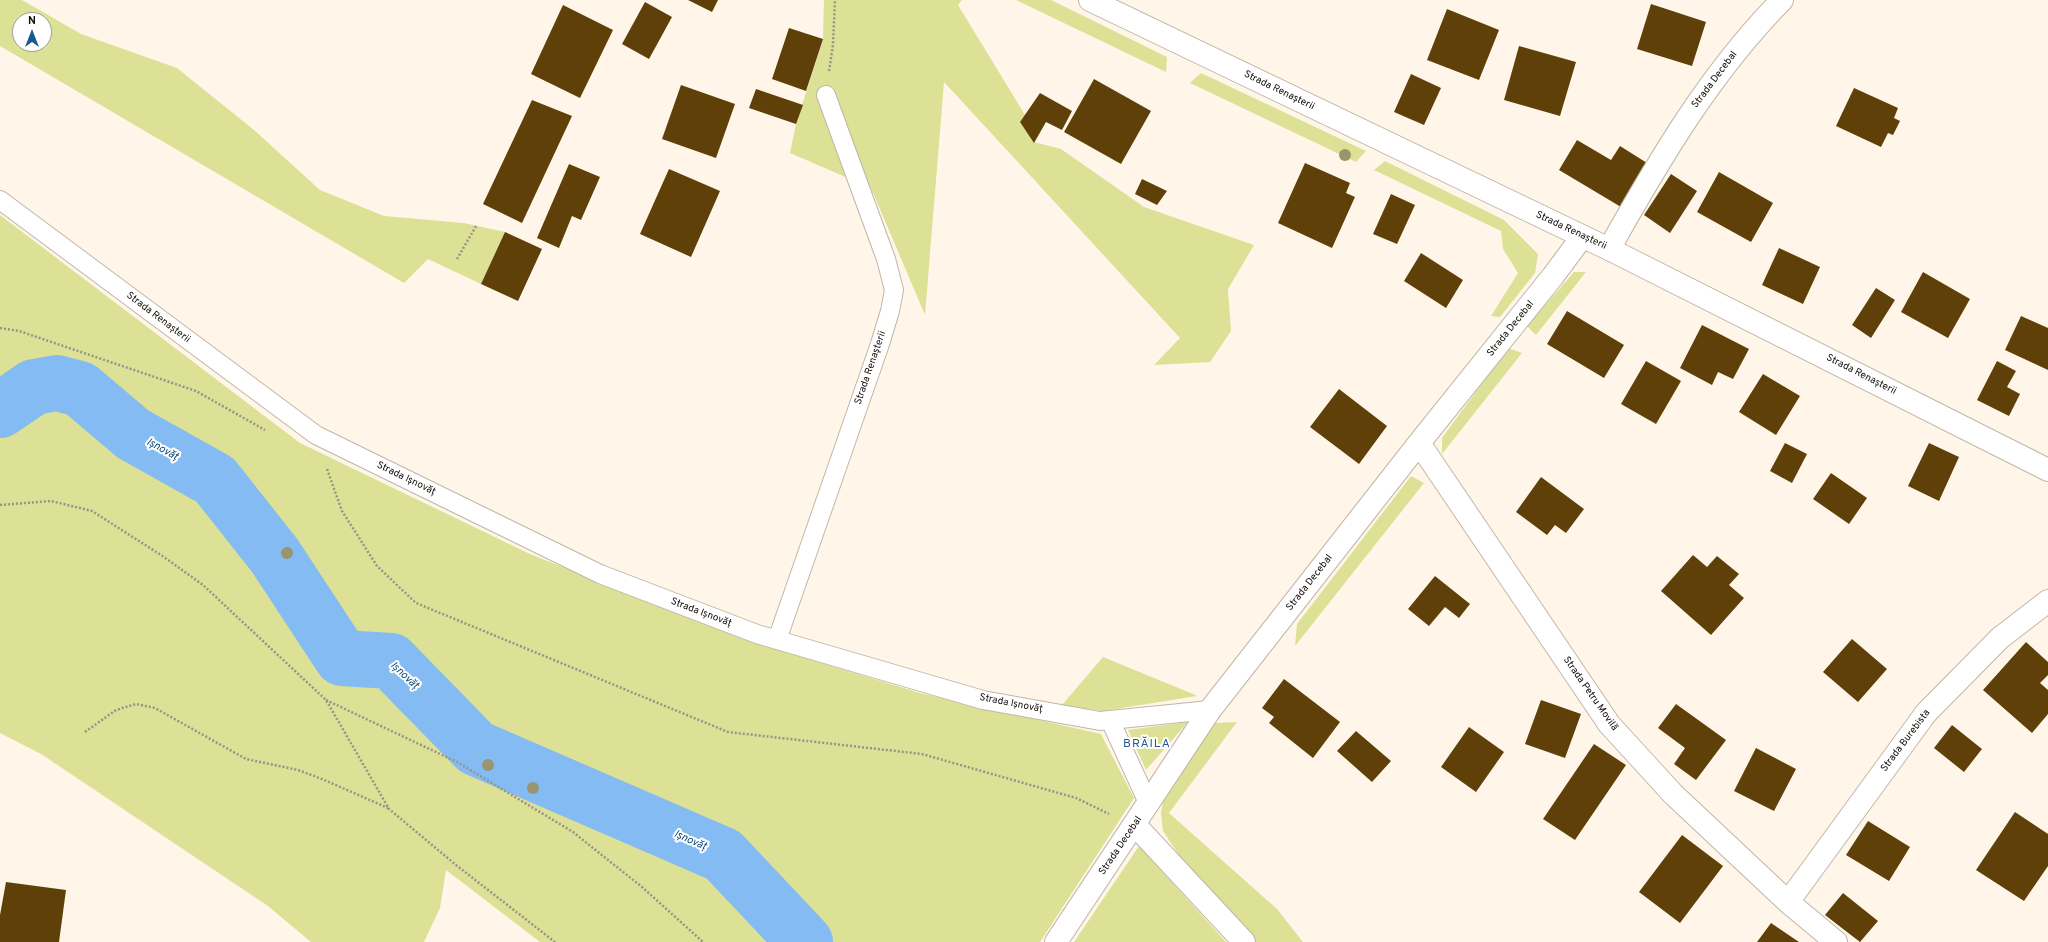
<!DOCTYPE html>
<meta charset="utf-8">
<style>
body{margin:0}
#map{position:relative;width:2048px;height:942px;overflow:hidden;background:#fff6e9;font-family:Overpass,sans-serif}
canvas{display:block}
.north{position:absolute;left:12px;top:12px;width:40px;height:40px;box-sizing:border-box;background:#fff;border:1px solid #a09e9c;border-radius:50%;rotate:0deg;font-size:11px;font-weight:700;line-height:16px;text-align:center;color:#110d08}
.north::after{content:'';display:block;margin:auto;width:14px;height:18px;background:#175a8f;clip-path:polygon(50% 0,100% 100%,50% 72%,0 100%)}
</style>
<div id="map">
<canvas width="2048" height="942"></canvas>
<div class="north">N</div>
</div>
<script>
const c = document.querySelector('canvas').getContext('2d');
c.lineJoin = 'round';
function paint(path, color) { c.fillStyle = color; c.fill(path, 'evenodd'); }
function strokePath(path, color, width, dash) { c.strokeStyle = color; c.lineWidth = width; c.lineCap = dash ? 'butt' : 'round'; c.setLineDash(dash || []); c.stroke(path); }
function drawText(font, color, halo, rows, align = 'center') {
  c.font = font + ' Overpass,sans-serif'; c.lineWidth = 4; c.setLineDash([]); c.textBaseline = 'middle'; c.strokeStyle = halo; c.fillStyle = color; for (const [text, x, y, turn = 0] of rows) {
    c.save(); c.translate(x, y); c.rotate((+turn || 0) * Math.PI / 180); c.textAlign = isNaN(turn) ? turn : align; if (halo) c.strokeText(text, 0, 0); c.fillText(text, 0, 0); c.restore();
  }
}
paint(new Path2D(`
 M0 0H22L81 34 177 68 254 130 320 190 384 216 464 223 505 232 481 284 428 259 404 283 0 46ZM20 20H44V44H20Z
 M824 0H962L958 5 1025 115 1020 122 1034 142 1061 149 1144 207 1254 245 1228 289 1231 331 1210 362 1154 365 1180 338 944 82 925 315 871 188 790 153 796 124 823 39Z
 M1016 0H1051L1167 57 1166 72Z
 M1201 73 1366 151 1356 162 1190 83Z
 M1385 161 1504 220 1538 254 1535 273 1500 317 1491 316 1518 273 1503 249 1501 231 1374 170Z
 M0 215 300 443 530 554 740 638 920 693 1101 734 1134 798 1040 942H540L446 870 440 908 424 942H311L268 906 41 754 0 733Z
 M1574 272H1586L1536 335 1527 326Z
 M1508 348 1522 353 1442 454V438Z
 M1411 476 1424 483 1295 646 1297 624Z
 M1103 657 1193 694 1197 696 1103 711 1062 705Z
 M1188 722 1146 770 1128 730Z
 M1237 722 1169 813 1277 909 1303 942H1254L1194 878 1163 831 1161 813 1164 795 1214 723Z
 M1139 846 1226 942H1074Z`), '#dce196');
strokePath(new Path2D(`
 M0 410 34 387 57 383 80 389 133 434 215 480 275 556 342 658 391 661 476 748 723 855 805 942`), '#84bbf2', 56);
paint(new Path2D(`
 M688 0H718L712 12Z
 M645 2 672 17 649 59 622 44Z
 M1651 4 1706 22 1692 66 1637 49Z
 M563 5 613 30 580 98 531 74Z
 M1447 9 1499 30 1479 80 1427 60Z
 M789 28 823 39 806 91 772 79Z
 M1519 46 1576 62 1560 116 1504 100Z
 M1411 74 1441 88 1424 125 1394 112Z
 M1094 79 1151 111 1121 164 1064 132Z
 M681 85 735 104 716 158 662 139Z
 M1854 88 1898 108 1894 118 1900 121 1893 135 1888 133 1881 147 1836 126Z
 M756 89 803 105 796 124 749 108Z
 M1040 93 1072 111 1062 130 1046 122 1034 143 1020 122Z
 M532 100 572 116 522 223 483 204Z
 M1577 140 1611 160 1620 146 1647 163 1621 207 1559 170Z
 M1305 163 1350 183 1346 193 1355 197 1332 248 1278 223Z
 M569 164 600 177 581 220 572 216 559 248 537 238Z
 M669 169 720 191 691 257 640 234Z
 M1719 172 1773 203 1751 242 1697 212Z
 M1671 174 1697 191 1670 233 1644 215Z
 M1142 179 1167 191 1157 205 1135 194Z
 M1391 194 1415 205 1397 244 1373 234Z
 M505 232 542 249 518 301 481 284Z
 M1779 248 1820 267 1803 304 1762 285Z
 M1421 253 1463 280 1446 308 1404 281Z
 M1923 272 1970 299 1948 338 1901 312Z
 M1876 288 1895 300 1871 338 1852 325Z
 M1567 311 1624 345 1604 378 1547 344Z
 M2021 316 2048 328V370L2005 350Z
 M1702 325 1749 349 1733 379 1718 372 1712 385 1680 368Z
 M1646 361 1681 381 1656 424 1621 404Z
 M1997 361 2016 371 2007 387 2020 394 2009 416 1977 400Z
 M1763 374 1800 396 1776 435 1739 412Z
 M1339 389 1387 426 1359 464 1310 427Z
 M1785 443 1807 454 1792 483 1770 471Z
 M1929 443 1959 457 1939 501 1908 486Z
 M1831 473 1867 498 1849 524 1813 499Z
 M1541 477 1584 509 1566 533 1555 525 1547 535 1516 512Z
 M1693 555 1707 567 1717 556 1739 574 1729 585 1744 598 1711 635 1661 591Z
 M1435 576 1470 604 1459 618 1445 607 1429 626 1408 609Z
 M1852 639 1887 669 1858 702 1823 672Z
 M2026 642 2048 662V675L2040 683 2048 690V714L2032 733 1983 690Z
 M1284 679 1340 722 1313 758 1269 723 1274 717 1262 708Z
 M1541 700 1581 714 1565 758 1525 744Z
 M1676 704 1726 740 1696 780 1674 764 1685 748 1658 728Z
 M1952 725 1982 749 1964 772 1934 748Z
 M1469 727 1504 752 1476 792 1441 767Z
 M1356 731 1391 761 1372 782 1337 751Z
 M1594 744 1626 765 1575 840 1543 819Z
 M1756 748 1796 769 1774 811 1734 791Z
 M2015 812 2048 834V866L2024 901 1976 870Z
 M1868 821 1910 847 1889 881 1846 855Z
 M1682 835 1723 866 1680 923 1639 892Z
 M6 882 66 890 59 942H0V915Z
 M1843 893 1878 921 1860 942 1825 915Z
 M1771 923 1799 942H1757Z`), '#5f4008');
const service = new Path2D(`
 M0 200 316 435 600 574 757 634 983 700 1100 721 1210 710
 M777 640 880 344 890 311 894 290 886 259 826 95
 M1110 720 1149 805`);
const minor = new Path2D(`
 M1609 249C1659 160 1710 73 1782 0
 M1419 443 1609 724 1673 794 1788 902 1836 942
 M1135 825 1244 942
 M1788 902 1926 713 2000 638 2048 601
 M1056 942 1210 710 1419 443 1553 276 1582 237`);
const secondary = new Path2D(`
 M1090 0 1609 249 2048 470`);
strokePath(service, '#c1b6a7', 20);
strokePath(minor, '#c1b6a7', 24);
strokePath(secondary, '#c1b6a7', 24);
strokePath(new Path2D(`
 M829 71 833 45 835 0
 M457 259 476 226
 M0 328 19 331 196 391 265 430
 M327 469 342 511 377 566 416 603 728 732 922 754 1076 798 1109 814
 M0 505 51 501 92 511 164 557 203 585 326 700 389 809 456 865 555 942
 M326 700 457 762 573 832 642 887 703 942
 M85 732 116 710 136 704 155 708 246 759 298 770 322 779 388 808`), '#999288', 2.5, [2, 2]);
strokePath(service, '#fff', 18);
strokePath(minor, '#fff', 22);
strokePath(secondary, '#fff', 22);
c.fillStyle = '#99956f';
for (const [x, y] of [
 [1345,155],
 [287,553],
 [488,765],
 [533,788]
]) { c.beginPath(); c.arc(x, y, 6, 0, 2 * Math.PI); c.fill(); }
drawText('10px', '#110d08', '#fff', [
 ["Strada Decebal",1715,80,-53],
 ["Strada Renașterii",1279,91,26],
 ["Strada Renașterii",1571,231,25],
 ["Strada Renașterii",158,318,37],
 ["Strada Decebal",1511,329,-51],
 ["Strada Renașterii",871,368,-71],
 ["Strada Renașterii",1861,375,27],
 ["Strada Ișnovăț",406,479,26],
 ["Strada Decebal",1310,583,-52],
 ["Strada Ișnovăț",701,613,21],
 ["Strada Petru Movilă",1590,694,55],
 ["Strada Ișnovăț",1011,704,11],
 ["Strada Burebista",1906,741,-53],
 ["Strada Decebal",1121,846,-56]
]);
drawText('italic 11px', '#064778', '#fff', [
 ["Ișnovăț",162,450,29],
 ["Ișnovăț",404,676,43],
 ["Ișnovăț",690,841,24]
]);
c.letterSpacing = '1px';
drawText('12px', '#215b8c', '#fff', [
 ["BRĂILA",1147,745]
]);
c.letterSpacing = '0px';
</script>
